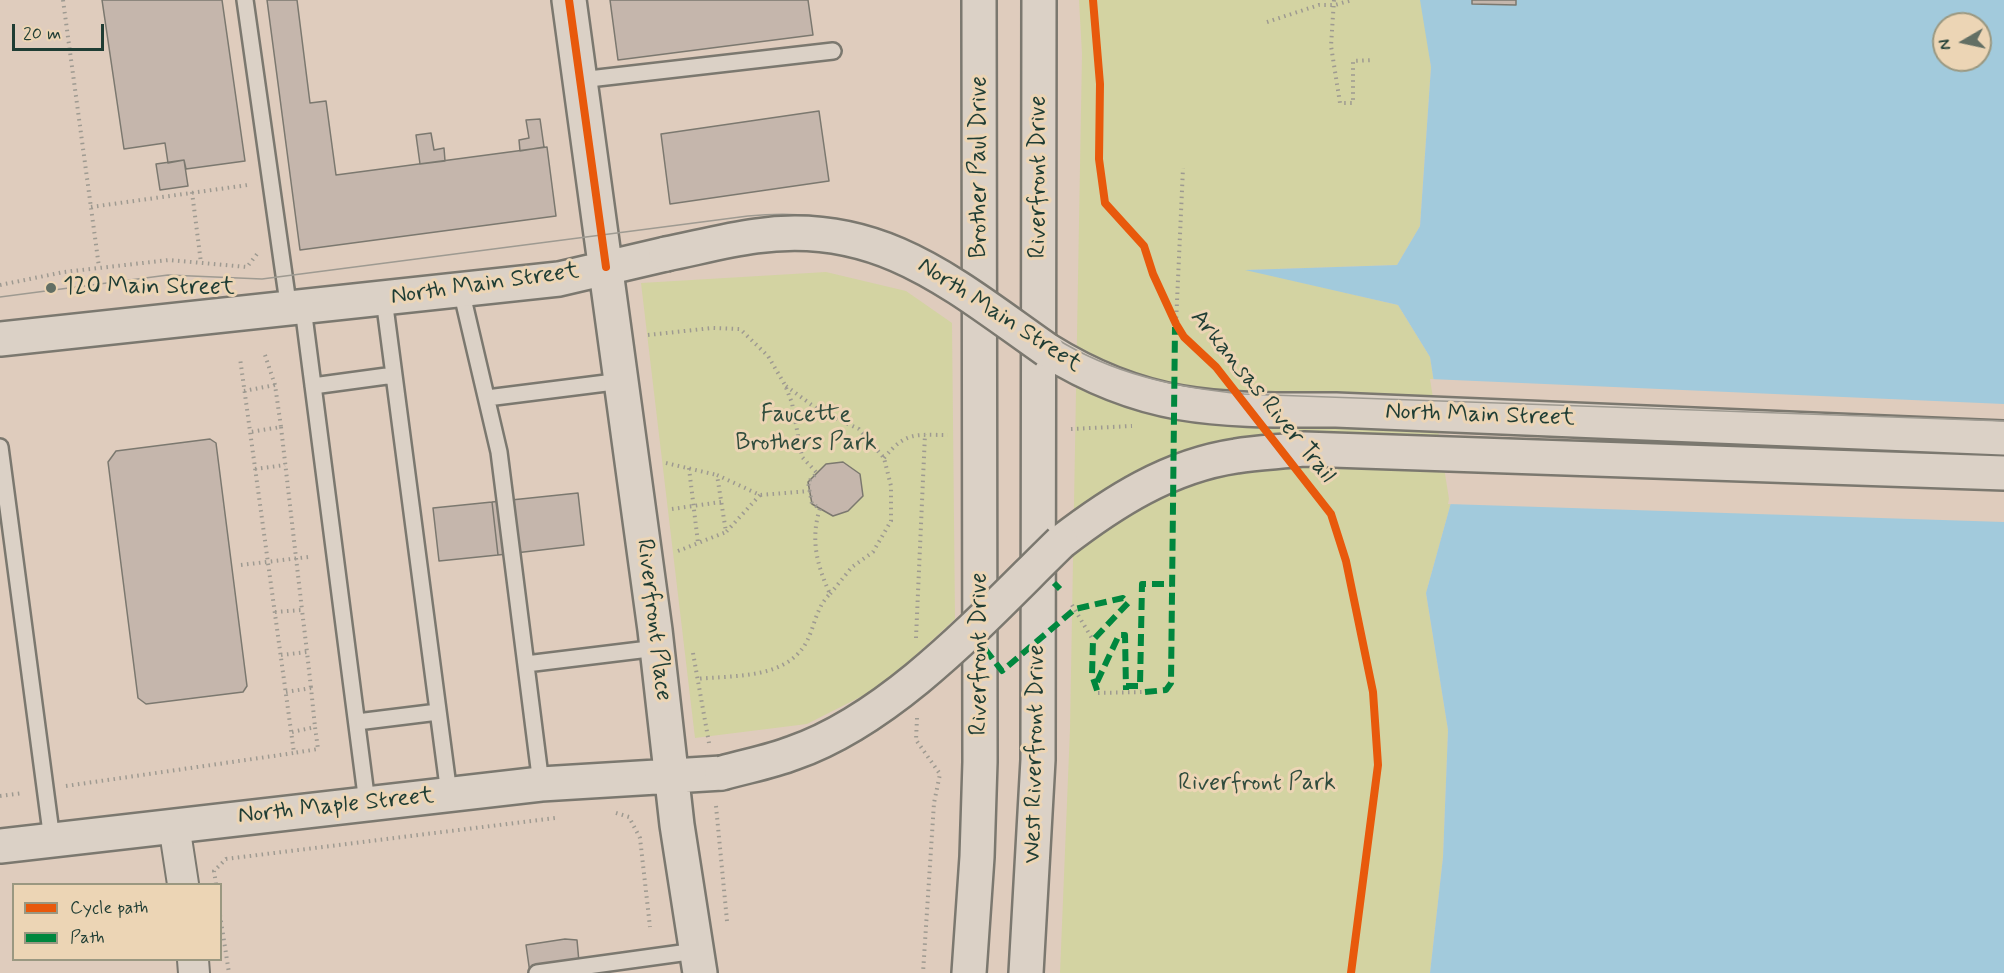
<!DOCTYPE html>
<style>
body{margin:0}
#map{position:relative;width:2004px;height:973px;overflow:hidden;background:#dfccbd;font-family:Mynerve,sans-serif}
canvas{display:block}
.legend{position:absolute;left:12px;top:883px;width:210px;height:78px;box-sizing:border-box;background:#ecd5b5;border:2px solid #9a9881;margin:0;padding:8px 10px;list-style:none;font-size:18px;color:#1f3d34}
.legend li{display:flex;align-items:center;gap:12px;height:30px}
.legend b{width:30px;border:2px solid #9a9881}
.north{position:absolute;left:1932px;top:12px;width:60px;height:60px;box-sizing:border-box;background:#ecd5b5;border:2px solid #9a9881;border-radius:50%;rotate:261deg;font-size:16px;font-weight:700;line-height:24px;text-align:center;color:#1f3d34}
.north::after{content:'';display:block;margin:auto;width:21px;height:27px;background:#626f64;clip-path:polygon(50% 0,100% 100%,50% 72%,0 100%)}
.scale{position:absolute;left:12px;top:24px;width:92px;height:27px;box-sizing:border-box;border:3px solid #1f3d34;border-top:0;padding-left:8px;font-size:18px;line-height:21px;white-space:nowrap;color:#1f3d34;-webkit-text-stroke:4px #ecd5b5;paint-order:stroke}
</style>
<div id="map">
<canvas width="2004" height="973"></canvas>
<ul class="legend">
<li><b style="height:8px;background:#e8590c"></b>Cycle path</li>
<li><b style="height:8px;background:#00873e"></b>Path</li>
</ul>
<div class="north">N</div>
<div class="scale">20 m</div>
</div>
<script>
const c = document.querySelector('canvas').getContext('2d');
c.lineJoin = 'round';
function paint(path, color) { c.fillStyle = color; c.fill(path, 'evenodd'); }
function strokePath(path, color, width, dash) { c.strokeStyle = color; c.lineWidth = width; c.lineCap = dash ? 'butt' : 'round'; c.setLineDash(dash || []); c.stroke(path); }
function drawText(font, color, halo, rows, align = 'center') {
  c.font = font + ' Mynerve,sans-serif'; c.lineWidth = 6; c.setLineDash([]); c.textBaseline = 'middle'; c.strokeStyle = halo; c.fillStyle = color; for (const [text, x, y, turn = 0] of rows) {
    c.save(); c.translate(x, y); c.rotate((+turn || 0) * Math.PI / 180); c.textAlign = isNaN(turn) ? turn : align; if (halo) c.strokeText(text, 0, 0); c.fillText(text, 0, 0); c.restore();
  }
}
paint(new Path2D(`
 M1079 0H1422L1431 67 1420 226 1397 265 1248 270 1398 305 1430 357 1452 499 1426 593 1448 730 1443 857 1430 973H1060L1070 729 1082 54Z
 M826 272 906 291 952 323 955 619 882 686 807 724 695 738 641 283Z`), '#d3d3a2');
paint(new Path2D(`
 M1420 0H2004V973H1430L1443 857 1448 730 1426 593 1452 499 1430 357 1398 305 1245 270 1397 265 1420 226 1431 67ZM1944 24H1980V60H1944Z`), '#a2cadc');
paint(new Path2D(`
 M1430 379 2004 404V522L1448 504 1449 499Z`), '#dfccbd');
const building = new Path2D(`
 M102 0H222L245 161 186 169 184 160 168 163 165 143 124 149Z
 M267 0H297L310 103 326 101 336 175 547 147 556 216 300 250Z
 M610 0H808L813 35 618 60Z
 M1472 0H1516V5L1472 4Z
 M819 111 829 181 670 204 661 134Z
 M540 119 544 147 520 151 519 140 529 138 526 120Z
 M431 133 434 150 444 148 445 161 420 164 416 135Z
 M184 160 188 186 160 190 156 164Z
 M210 439 216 443 247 686 243 692 146 704 138 698 108 462 116 451Z
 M843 462 860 474 863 496 848 511 833 516 812 504 808 482 826 464Z
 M578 493 584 545 498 555 492 502Z
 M492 502 498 555 439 561 433 508Z
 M565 939 577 940 580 973H530L526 945Z`);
paint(building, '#c5b6ac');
strokePath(building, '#7b786f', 1.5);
const lane = new Path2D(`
 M245 0 289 310
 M580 80 833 51
 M461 290 499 452 541 784
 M384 299 449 794
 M303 308 367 803
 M313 386 394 375
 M487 398 622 381
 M0 447 52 840
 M526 664 657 648
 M357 722 438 712
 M537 973 696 951`);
const street = new Path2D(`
 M174 825 183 884
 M193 960 194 973`);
const secondary = new Path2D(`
 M569 0 655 630 677 825 700 973
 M0 339 559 279 666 254
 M1047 350C1148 413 1222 410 1336 410L2004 438
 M1061 542C1113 502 1169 466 1236 456 1258 452 1281 452 1304 449L2004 473
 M0 846 541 784 722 773`);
const primary = new Path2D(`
 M969 973 977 857 980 762 979 0
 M1026 973 1038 760 1039 0`);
strokePath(lane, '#7b786f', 20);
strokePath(street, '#7b786f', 34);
strokePath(secondary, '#7b786f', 38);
strokePath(primary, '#7b786f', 38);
strokePath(new Path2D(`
 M63 0 99 267
 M1334 0 1331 46 1340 103H1353V61L1374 60
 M1267 22 1319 5H1335L1352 0
 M192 192 201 263
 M91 207 248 185
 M0 285 64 272 169 260 247 267 257 254
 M1176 324 1183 168
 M648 335 712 328 740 329 768 356 785 385 792 403 802 457 817 473 808 482 812 504 820 508C810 540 817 565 830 594 817 606 815 624 808 639 789 680 734 675 696 679
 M265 355 275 385
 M786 386 820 411 859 429 884 458 891 486V521L873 552 852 567 830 594
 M244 391 275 385 281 427 250 432
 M281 427 302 610
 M1071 429 1132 426
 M884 458C906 431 916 435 948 435
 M666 463 717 475
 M689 468 698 543
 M255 469 285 465
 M760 495 726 532 717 475 760 495 810 491
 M672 509 721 502
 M678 551 726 532
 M241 565 308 557
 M1072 605 1093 640
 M275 612 302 610 307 652
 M916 638 925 434
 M693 653 709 743
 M281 655 307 652 311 688
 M286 692 311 688 315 727
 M1098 693 1145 692
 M917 718 916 740 940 774 934 803 923 973
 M292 732 315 727 318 749 294 753
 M66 786 294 753 240 358
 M0 796 23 793
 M716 806 727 921
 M616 813 629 817 640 838 650 927
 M216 884 214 871 226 859 555 818
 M220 915 229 973`), '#9e9a91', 4, [1.5, 4.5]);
strokePath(lane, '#dbd1c6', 15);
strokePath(street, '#dbd1c6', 30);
strokePath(secondary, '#dbd1c6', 33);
strokePath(primary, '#dbd1c6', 33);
strokePath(new Path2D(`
 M0 297 168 275 262 279 748 216C837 207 909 232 982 283 1007 300 1029 322 1055 338 1113 374 1177 388 1244 394L2004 421`), '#9e9a91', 1.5);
const secondaryBridge = new Path2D(`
 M666 254C696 248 726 240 756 236 879 218 954 285 1047 350
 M722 773C746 766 770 762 793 753 894 718 986 615 1061 542`);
strokePath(secondaryBridge, '#7b786f', 38, []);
strokePath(secondaryBridge, '#dbd1c6', 33);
strokePath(new Path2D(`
 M1054 583 1060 589
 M985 649 1002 671 1075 609 1123 598 1128 603 1093 640 1092 675 1098 693
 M1097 682 1119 635H1125L1126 690
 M1126 686H1140L1142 584H1171
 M1145 692 1166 690 1171 683 1175 327`), '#00873e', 6, [12, 6]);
strokePath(new Path2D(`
 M569 0 606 267
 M1093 0 1100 84 1099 159 1105 203 1144 246 1153 274 1176 324 1184 337 1216 367 1331 514 1346 561 1373 692 1378 765 1351 973`), '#e8590c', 8);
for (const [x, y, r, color] of [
 [51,288,6,"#626f64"]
]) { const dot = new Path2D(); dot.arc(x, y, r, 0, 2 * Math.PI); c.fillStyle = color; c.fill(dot); strokePath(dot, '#ecd5b5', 2); }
drawText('24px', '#1f3d34', '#ecd5b5', [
 ["Brother Paul Drive",980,167,-90],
 ["Riverfront Drive",1039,177,-90],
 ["North Main Street",485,285,-8],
 ["North Main Street",999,316,33],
 ["Arkansas River Trail",1262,397,51],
 ["North Main Street",1480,416,2],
 ["Riverfront Place",653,620,83],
 ["Riverfront Drive",980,654,-90],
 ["West Riverfront Drive",1036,754,-89],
 ["North Maple Street",336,807,-6]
]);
drawText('24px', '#1f3d34', '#ecd5b5', [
 ["120 Main Street",63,288]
], 'left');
drawText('24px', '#304c3d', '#ecd5b5', [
 ["Faucette",806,416],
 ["Brothers Park",806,444],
 ["Riverfront Park",1257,784]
]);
</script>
